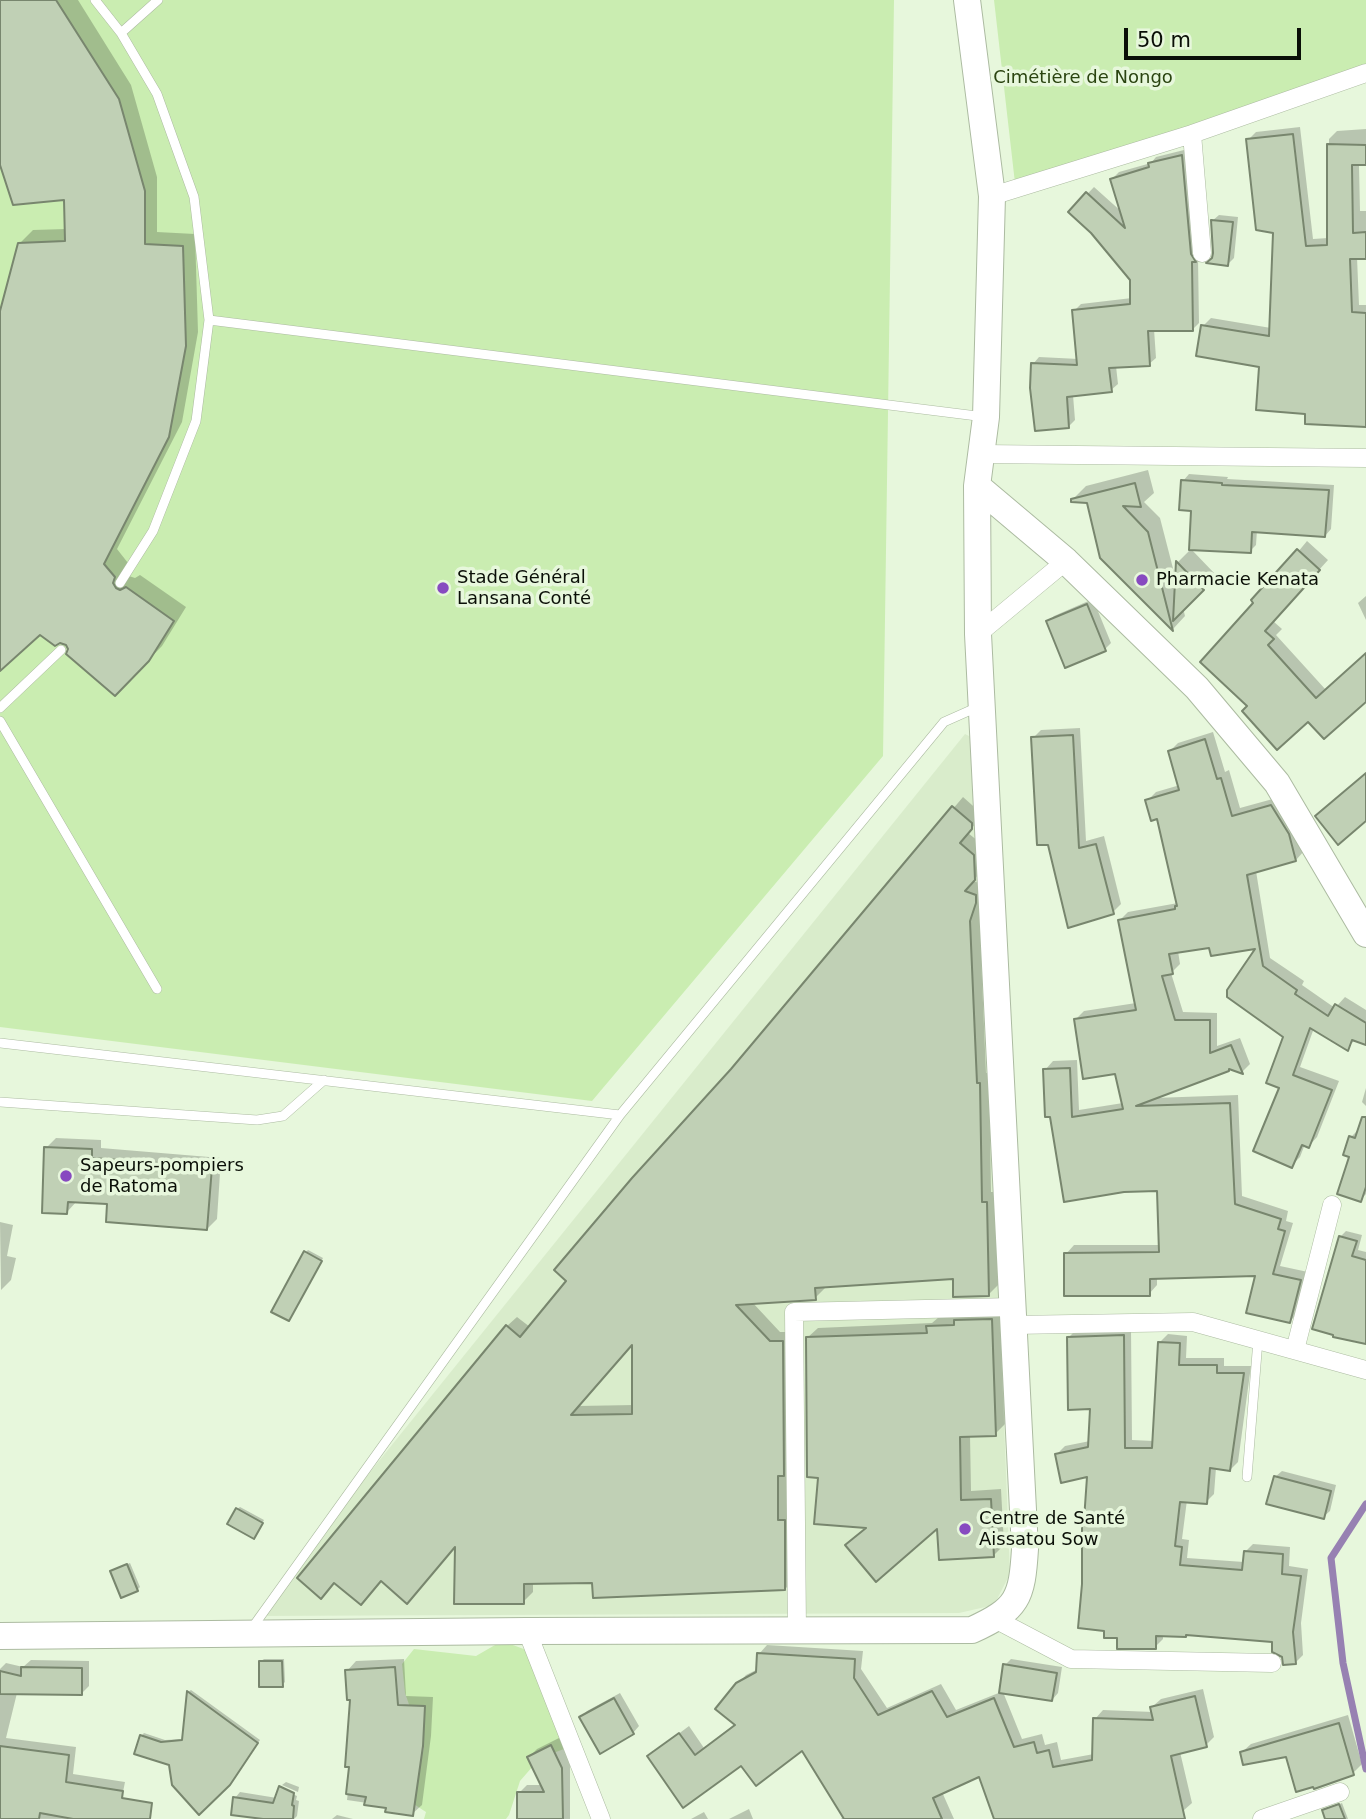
<!DOCTYPE html>
<meta charset="utf-8">
<style>
body{margin:0}
#map{position:relative;width:1366px;height:1819px;overflow:hidden;background:#e7f7dc;font-family:"DejaVu Sans",sans-serif}
canvas{display:block}
.scale{position:absolute;left:1124px;top:28px;width:177px;height:32px;box-sizing:border-box;border:4px solid #0a0f07;border-top:0;padding-left:9px;font-size:21px;line-height:24px;white-space:nowrap;color:#0a0f07;-webkit-text-stroke:5px #e7f7dc;paint-order:stroke}
</style>
<div id="map">
<canvas width="1366" height="1819"></canvas>
<div class="scale">50 m</div>
</div>
<script>
const c = document.querySelector('canvas').getContext('2d');
c.lineJoin = 'round';
function paint(path, color) { c.fillStyle = color; c.fill(path, 'evenodd'); }
function strokePath(path, color, width, dash) { c.strokeStyle = color; c.lineWidth = width; c.lineCap = dash ? 'butt' : 'round'; c.setLineDash(dash || []); c.stroke(path); }
function drawText(font, color, halo, rows, align = 'center') {
  c.font = font + ' "DejaVu Sans",sans-serif'; c.lineWidth = 7; c.setLineDash([]); c.textBaseline = 'middle'; c.strokeStyle = halo; c.fillStyle = color; for (const [text, x, y, turn = 0] of rows) {
    c.save(); c.translate(x, y); c.rotate((+turn || 0) * Math.PI / 180); c.textAlign = isNaN(turn) ? turn : align; if (halo) c.strokeText(text, 0, 0); c.fillText(text, 0, 0); c.restore();
  }
}
paint(new Path2D(`
 M965 734 977 740 1010 1574 994 1605 959 1613 254 1616Z`), '#d9eccb');
paint(new Path2D(`
 M0 0H894L883 756 592 1101 0 1027Z
 M994 0H1366V65L1206 121 1015 183Z
 M502 1641 540 1655 572 1746 540 1758 520 1781 509 1815 506 1819H424L426 1812 412 1803 424 1748 405 1693 402 1664 414 1649 476 1656Z`), '#caedb1');
paint(new Path2D(`
 M0 0H78L131 85 157 177V232L195 234 198 332 182 422 117 549 128 563 129 576 135 578 140 575 186 607 162 646 128 681 70 649 67 643 40 633 0 668V316L19 244 33 230 66 229V199L0 159Z
 M1300 127 1313 239 1328 238 1329 139 1337 131 1366 129V165L1359 166 1360 211H1366V257H1357L1359 305H1366V425L1307 412 1261 365 1203 326 1211 318 1271 328 1274 231 1248 140 1256 132Z
 M1188 149 1198 258 1199 323 1192 330 1154 329 1156 358 1149 364 1116 366 1118 384 1111 390 1073 395 1075 420 1069 426 1033 364 1039 357 1079 359 1074 311 1081 304 1132 298V280L1092 232 1071 211 1094 187 1123 213 1112 179 1119 172 1151 163 1156 157Z
 M1219 215 1238 217 1234 258 1228 264 1214 258 1212 221Z
 M1148 470 1154 493 1144 502 1160 518 1176 580 1178 562 1191 549 1216 575 1183 608 1185 616 1173 629 1102 557 1088 502 1073 499 1086 486Z
 M1189 474 1228 477 1227 479 1334 485 1331 529 1325 536 1257 530 1256 545 1250 551 1183 481Z
 M1307 541 1328 560 1273 621 1282 629 1276 635 1326 690 1366 655V700L1308 719 1250 706 1256 603Z
 M1366 596V620L1358 603Z
 M1093 599 1111 643 1105 649 1048 622 1054 616Z
 M1080 728 1086 841 1104 836 1121 904 1113 912 1069 926 1033 738 1041 730Z
 M1213 732 1225 772 1229 770 1240 808 1280 797 1304 851 1296 860 1256 871 1270 958 1304 981 1302 985 1335 1008 1345 997 1366 1010V1043L1356 1039 1347 1048 1314 1028 1300 1067 1339 1081 1317 1137 1309 1146 1305 1144 1300 1157 1292 1165 1282 1087 1285 1036 1229 996 1259 946H1211L1178 951 1180 964 1171 973 1183 1012 1217 1013V1046L1240 1038 1250 1064 1242 1072 1230 1068 1154 1098 1238 1095 1242 1196 1288 1211 1286 1221 1293 1223 1280 1266 1308 1272 1298 1313 1290 1321 1257 1274 1157 1277V1285L1149 1294 1066 1254 1074 1245H1161L1159 1189 1124 1190 1065 1200 1045 1070 1053 1061 1077 1060 1079 1110 1123 1103 1117 1072 1076 1019 1084 1011 1136 1003 1120 920 1128 912 1178 903 1158 817 1147 801 1156 792 1180 785 1170 751 1178 743Z
 M963 797 981 813V817L968 833 983 845 984 868 973 881 985 885 979 909 986 1073H989L991 1192H997L999 1284 989 1294 954 1277 825 1286V1288L815 1298 752 1302 780 1332H792L795 1579 785 1589 594 1581 533 1583V1592L523 1602 507 1326 517 1317 530 1327 732 1070ZM634 1342V1405L578 1406Z
 M1366 1088V1106L1362 1102Z
 M1359 1129 1366 1131V1194L1360 1200 1351 1156V1137Z
 M56 1138 101 1140V1148L221 1158 217 1219 207 1229 109 1202 77 1201 67 1212 46 1148Z
 M0 1222 13 1225 7 1256 16 1258 11 1280 1 1290Z
 M1346 1231 1362 1235 1358 1250 1366 1252V1342L1340 1237Z
 M308 1250 323 1258 291 1317 306 1252Z
 M1002 1309 1005 1424 995 1434 970 1435 971 1491 1001 1489 1004 1545 994 1555 939 1525 857 1535 868 1526 820 1476 807 1338 818 1328 932 1323 939 1317Z
 M1131 1328 1132 1440 1154 1441 1160 1342 1168 1334 1187 1336 1186 1358H1224V1366H1251L1238 1462 1230 1470 1216 1468 1214 1494 1206 1502 1187 1500 1182 1539 1189 1540 1187 1558 1244 1562 1245 1552 1253 1544 1290 1547 1289 1566 1308 1569 1301 1623 1303 1655 1295 1663 1283 1656 1273 1641 1188 1633 1186 1635H1163V1639L1155 1647 1119 1636 1086 1518 1089 1475 1057 1454 1065 1446 1090 1441 1092 1408 1069 1337 1077 1329Z
 M1282 1471 1336 1485 1330 1511 1323 1517 1275 1477Z
 M240 1507 264 1520 256 1535 237 1509Z
 M130 1563 140 1587 137 1590 112 1571Z
 M767 1645 863 1651 861 1669 887 1708 941 1684 956 1710 1001 1692 1005 1665 1011 1659 1062 1667 1058 1693 1052 1700 1003 1692 1022 1739 1042 1734 1045 1745 1057 1742 1061 1760 1094 1754 1095 1719 1103 1710 1153 1712 1152 1707 1161 1699 1203 1689 1214 1737 1206 1745 1180 1752 1192 1803 1183 1811 1151 1819H995L980 1774 942 1792 954 1819H841L844 1815 802 1748 741 1764 649 1756 689 1726 704 1748 736 1723 737 1685 746 1675 758 1669 759 1654Z
 M264 1659H284L285 1682 282 1685 261 1661Z
 M404 1659 406 1696 433 1697 431 1736 422 1805 412 1814 388 1806 347 1800 351 1766 352 1698 347 1671 356 1661Z
 M31 1660 89 1661V1686L81 1694 17 1693 6 1738 76 1747 73 1774 125 1782 119 1812 147 1819H0V1669L6 1663 23 1667Z
 M191 1690 260 1740 233 1780 170 1763 141 1736 144 1733 165 1740 184 1739 188 1692Z
 M620 1693 639 1726 633 1733 600 1752 581 1718 587 1711Z
 M1348 1715 1362 1764 1353 1773 1287 1755 1241 1753 1251 1744Z
 M559 1738 570 1759V1819H519V1793L527 1785H542L529 1757 537 1749Z
 M286 1782 299 1787 298 1792 282 1785Z
 M281 1789 297 1796 296 1800 299 1801 297 1816 294 1819H270L235 1798 240 1792 277 1798Z
 M1342 1803 1348 1819H1327L1324 1811Z
 M749 1809 753 1819H729Z
 M704 1812 708 1819H691Z
 M337 1815 353 1819H332Z`), '#0003');
strokePath(new Path2D(`
 M1366 1504 1331 1558 1343 1663 1366 1769`), '#9781b2', 7);
const building = new Path2D(`
 M0 0H56L119 99 145 191V244L183 246 186 346 169 437 104 564 115 577 113 583 116 588 120 590 126 587 174 621 149 661 115 696 66 654 68 649 66 645 60 643 55 646 40 635 0 671V311L18 243 65 241 64 200 13 205 0 165Z
 M1293 134 1306 246 1327 245V144L1366 145V165H1352L1353 233 1366 232V259H1350L1352 312 1366 313V427L1305 424V414L1256 410 1259 367 1196 356 1201 325 1269 336 1273 233 1256 230 1246 139Z
 M1182 155 1191 254 1196 262H1192L1193 331H1148L1150 366 1109 368 1112 392 1067 397 1069 428 1035 431 1030 388 1031 363 1077 365 1072 310 1130 304V280L1091 233 1068 212 1086 192 1125 228 1110 179 1149 167 1148 163Z
 M1211 220 1233 222 1228 266 1206 263 1212 258 1213 253Z
 M1181 480 1222 483V485L1329 490 1325 537 1252 532 1251 553 1189 550 1191 511 1179 510Z
 M1135 483 1141 507 1123 506 1148 532 1173 631 1100 558 1087 503 1071 502V499Z
 M1297 549 1320 570 1265 631 1274 639 1268 645 1316 698 1366 653V702L1324 739 1308 722 1277 750 1242 711 1247 706 1200 662 1253 603 1251 600Z
 M1176 561 1204 590 1173 621Z
 M1087 604 1106 651 1065 668 1046 621Z
 M1073 735 1079 848 1096 844 1114 914 1068 928 1048 845H1037L1031 737Z
 M1205 739 1217 779 1221 778 1232 816 1271 805 1289 834 1296 861 1247 875 1263 966 1297 990 1295 994 1328 1016 1335 1004 1366 1023V1045L1352 1040 1348 1051 1310 1028 1293 1075 1332 1090 1309 1148 1302 1145 1292 1168 1253 1151 1279 1088 1266 1083 1283 1037 1227 997V990L1255 949 1211 956 1209 948 1169 954 1173 974 1162 976 1175 1020H1210V1053L1231 1045 1243 1074 1229 1069V1071L1136 1106 1230 1103 1235 1204 1281 1219 1278 1229 1285 1231 1273 1274 1301 1280 1290 1323 1246 1313 1255 1276 1150 1279V1296H1064V1253L1159 1252 1157 1191 1124 1192 1064 1202 1050 1117H1045L1043 1069 1070 1068 1072 1117 1123 1109 1115 1074 1083 1079 1074 1019 1136 1010 1118 920 1175 909V906H1177L1157 819 1151 821 1145 800 1179 790 1168 751Z
 M1366 773V821L1338 845 1315 816Z
 M952 806 972 823V829L960 843 974 855 975 880 965 891 976 895V903L970 921 977 1083H980L982 1202H987L989 1296 953 1297V1279L815 1288 816 1300 736 1305 770 1341H783L784 1476H778V1520H785V1590L593 1598 592 1583 524 1584V1604H454L455 1547 407 1604 381 1581 361 1605 334 1583 321 1599 297 1578 506 1325 520 1337 566 1281 554 1270 632 1178 731 1069ZM632 1345V1414L571 1415Z
 M1362 1117H1366V1187L1361 1202 1337 1194 1349 1157 1343 1155 1349 1136 1355 1138Z
 M44 1147 92 1149V1158L212 1167 207 1230 106 1222 107 1204 68 1202 67 1214 42 1213Z
 M1339 1236 1357 1241 1352 1256 1366 1260V1344L1333 1337V1335L1312 1329Z
 M304 1251 322 1261 289 1321 271 1312Z
 M992 1319 996 1436 960 1437 961 1500 991 1499 994 1557 939 1560 937 1529 876 1582 845 1545 866 1528 814 1524 818 1478 807 1477 806 1337 927 1333 926 1326 954 1325V1320Z
 M1124 1335 1125 1448H1152L1158 1342 1180 1343 1179 1365H1217V1373H1244L1230 1471 1210 1468 1207 1504 1180 1502 1175 1546 1182 1547 1180 1565 1242 1570 1244 1551 1283 1554 1282 1574 1301 1576 1293 1632 1296 1664 1283 1665 1282 1657 1272 1652V1642L1186 1635V1637L1156 1636V1649H1117V1638H1104V1631L1078 1628 1082 1584V1520H1084L1087 1477 1061 1483 1055 1454 1088 1447 1090 1409 1068 1410 1067 1337Z
 M1274 1476 1331 1491 1324 1519 1266 1504Z
 M236 1508 263 1523 254 1539 227 1524Z
 M127 1564 138 1591 121 1598 110 1571Z
 M757 1653 855 1659 854 1678 878 1715 932 1691 947 1717 994 1698 1014 1747 1034 1742 1037 1753 1049 1750 1053 1767 1092 1760 1093 1718 1153 1720 1150 1707 1195 1696 1207 1747 1171 1756 1185 1819H994L979 1777 933 1798 942 1819H844L802 1751 756 1786 741 1766 683 1808 647 1756 679 1733 695 1755 735 1725 715 1709 736 1683 756 1672Z
 M259 1661H282L283 1687H259Z
 M1003 1664 1057 1673 1052 1701 999 1693Z
 M21 1667 82 1668V1695L0 1694V1671L21 1676Z
 M395 1667 398 1705 425 1706 423 1746 413 1816 385 1812 386 1808 364 1805 366 1797 346 1794 349 1767H345L350 1700H347L345 1670Z
 M187 1691 258 1743 230 1785 199 1815 172 1785 169 1765 134 1754 140 1735 161 1742 182 1740Z
 M614 1698 634 1734 600 1754 579 1717Z
 M1339 1723 1354 1775 1314 1789 1313 1787 1296 1792 1286 1757 1243 1765 1240 1752Z
 M551 1745 562 1768 563 1819H517V1792H544L527 1757Z
 M0 1746 69 1755 66 1782 123 1791 122 1798 152 1803 150 1819H73L40 1813 39 1819H0Z
 M279 1786 294 1793 292 1805 294 1806 293 1819H263L231 1815 233 1797 273 1803Z
 M1339 1804 1345 1819H1325L1322 1810Z`);
paint(building, '#c0d0b5');
strokePath(building, '#78866e', 2);
const lane = new Path2D(`
 M95 0 121 33 157 94 194 197 209 320 196 421 153 531 120 583
 M121 33 158 0
 M209 320 985 417
 M0 708 61 650
 M0 721 157 989
 M0 1043 620 1115 944 722 980 706
 M0 1102 257 1120 283 1116 324 1080
 M1247 1477 1258 1340
 M252 1628 620 1115`);
const street = new Path2D(`
 M1192 134 1202 253
 M992 196 1192 134 1366 73
 M981 454 1366 458
 M978 634 1066 561
 M1013 1325 1193 1322 1366 1370
 M1295 1350 1332 1205
 M995 1619 1071 1659 1272 1663
 M797 1630 794 1312 1013 1307
 M527 1631 601 1819
 M1262 1819 1340 1792`);
const secondary = new Path2D(`
 M977 486 1066 561 1197 688 1277 783 1366 934
 M0 1636 527 1631 972 1630C1018 1609 1022 1598 1025 1549L978 634 977 486 986 417 992 196 967 0`);
strokePath(lane, '#acbba1', 10);
strokePath(street, '#acbba1', 19);
strokePath(secondary, '#acbba1', 28);
strokePath(lane, '#fff', 9);
strokePath(street, '#fff', 18);
strokePath(secondary, '#fff', 26);
for (const [x, y, r, color] of [
 [1142,580,7,"#874ac0"],
 [443,588,7,"#874ac0"],
 [66,1176,7,"#874ac0"],
 [965,1529,7,"#874ac0"]
]) { const dot = new Path2D(); dot.arc(x, y, r, 0, 2 * Math.PI); c.fillStyle = color; c.fill(dot); strokePath(dot, '#e7f7dc', 2.5); }
drawText('18px', '#2a4410', '#e7f7dc', [
 ["Cimétière de Nongo",1083,78]
]);
drawText('18px', '#0a0f07', '#e7f7dc', [
 ["Stade Général",457,578],
 ["Lansana Conté",457,599],
 ["Pharmacie Kenata",1156,580],
 ["Sapeurs-pompiers",80,1166],
 ["de Ratoma",80,1187],
 ["Centre de Santé",979,1519],
 ["Aissatou Sow",979,1540]
], 'left');
</script>
